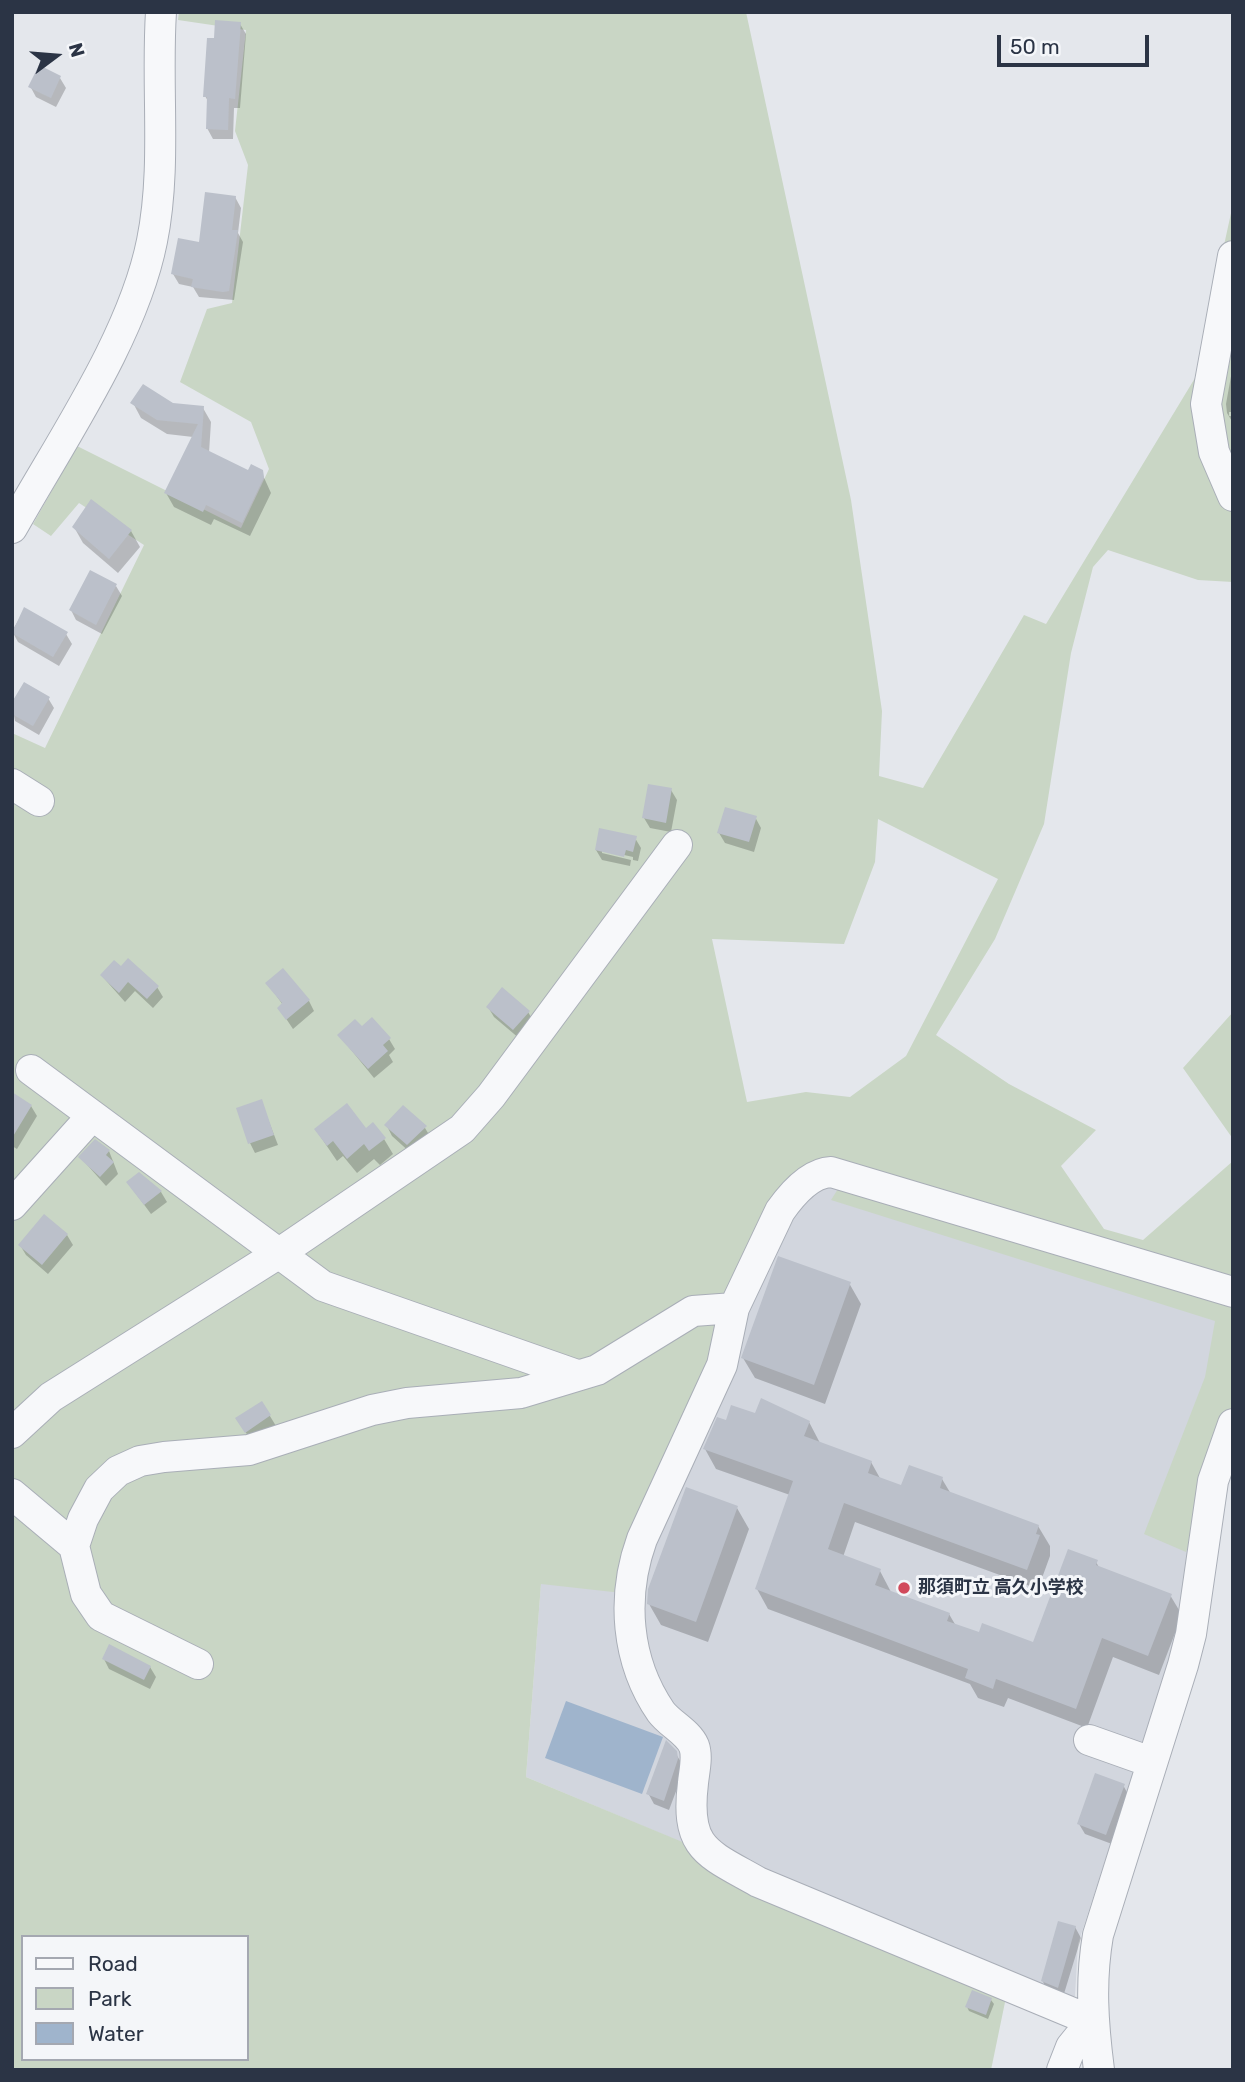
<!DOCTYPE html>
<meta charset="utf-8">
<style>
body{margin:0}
#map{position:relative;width:1245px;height:2082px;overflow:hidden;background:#e4e7ec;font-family:Rubik,sans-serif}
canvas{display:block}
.frame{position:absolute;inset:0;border:14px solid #2b3445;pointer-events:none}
.legend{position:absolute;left:21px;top:1935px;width:228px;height:126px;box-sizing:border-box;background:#f4f6f9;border:2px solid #a4a8b1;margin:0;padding:9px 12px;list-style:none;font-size:21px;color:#2b3445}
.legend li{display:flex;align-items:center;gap:14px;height:35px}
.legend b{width:35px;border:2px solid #a4a8b1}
.north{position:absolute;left:21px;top:21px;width:70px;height:70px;-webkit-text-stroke:5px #f4f6f9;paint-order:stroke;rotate:74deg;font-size:19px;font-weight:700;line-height:28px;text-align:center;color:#2b3445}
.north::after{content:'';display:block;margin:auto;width:24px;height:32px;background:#2b3445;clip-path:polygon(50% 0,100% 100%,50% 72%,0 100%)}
.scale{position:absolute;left:997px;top:35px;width:152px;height:32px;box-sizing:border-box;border:4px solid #2b3445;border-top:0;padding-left:9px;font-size:21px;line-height:24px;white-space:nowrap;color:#2b3445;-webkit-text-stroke:5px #f4f6f9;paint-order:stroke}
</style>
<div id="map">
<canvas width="1245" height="2082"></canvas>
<div class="frame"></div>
<ul class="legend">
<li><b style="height:9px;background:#f7f8fa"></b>Road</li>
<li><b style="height:19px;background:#c9d6c5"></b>Park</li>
<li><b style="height:19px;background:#9fb4cc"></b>Water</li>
</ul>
<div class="north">N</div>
<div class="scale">50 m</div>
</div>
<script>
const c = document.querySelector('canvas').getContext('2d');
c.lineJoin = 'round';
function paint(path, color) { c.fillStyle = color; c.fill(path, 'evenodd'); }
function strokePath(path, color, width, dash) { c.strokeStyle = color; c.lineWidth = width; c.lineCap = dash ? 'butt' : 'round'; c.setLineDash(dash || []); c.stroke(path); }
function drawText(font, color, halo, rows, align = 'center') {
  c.font = font + ' Rubik,"Noto Sans JP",sans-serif'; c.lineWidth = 6; c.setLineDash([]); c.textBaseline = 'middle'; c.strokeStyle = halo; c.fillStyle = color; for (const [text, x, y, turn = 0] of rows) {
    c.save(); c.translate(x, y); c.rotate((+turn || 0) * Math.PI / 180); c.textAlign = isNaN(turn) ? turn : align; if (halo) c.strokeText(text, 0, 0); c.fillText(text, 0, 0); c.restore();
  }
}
paint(new Path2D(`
 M819 1181 1233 1298 1173 1651 1078 1944 1075 1996 1063 2002 526 1777 541 1583 789 1207Z`), '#d2d6de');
paint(new Path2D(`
 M179 12H746L851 500 882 711 879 776 923 788 1024 615 1046 624 1195 378 1233 204V582L1198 580 1108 550 1093 567 1071 653 1044 824 995 939 936 1035 1009 1084 1096 1130 1061 1166 1104 1229 1143 1240 1233 1161V1412L1186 1552 1144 1534 1205 1377 1215 1321 831 1200 850 1170 789 1208 622 1593 541 1584 526 1777 1010 1978 991 2070H12V733L45 748 144 545 79 503 51 536 33 524 77 446 241 528 269 469 251 422 180 382 207 309 232 303 248 165 235 131 246 30 178 20ZM878 819 998 879 906 1056 850 1097 806 1092 747 1102 712 939 844 944 875 862ZM23 1937H247V2059H23Z
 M1233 1012V1139L1183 1068Z`), '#c9d6c5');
paint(new Path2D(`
 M566 1701 663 1737 642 1794 545 1758Z`), '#9fb4cc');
paint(new Path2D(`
 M240 24 246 34 240 108H234L233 139H213L207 128 209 103 205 96 215 40Z
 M60 78 66 88 56 107 36 97 30 86Z
 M235 197 241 208 238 233 243 242 234 300 199 297 193 287 179 284 173 274 200 245Z
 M1233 365V412H1229V416H1233V423L1227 413 1226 404Z
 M133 403 203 408 211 422 209 453 249 472 261 471 271 493 250 536 214 519 211 525 174 507 166 493 193 437 167 434 141 418Z
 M74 527 131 531 140 547 118 573 83 543Z
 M116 586 122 596 102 634 76 620 71 610Z
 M25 609 66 634 72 644 59 666 18 642 12 631Z
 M48 698 54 708 39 735 15 721 12 705Z
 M671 790 677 800 671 832 650 828 644 818Z
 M755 817 761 828 754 852 725 843 719 833Z
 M635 838 641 848 638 861 633 860V857L602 850V853L631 860 630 866 602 860 596 850Z
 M102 976 157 987 163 997 153 1008 135 991 125 1002Z
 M268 984 309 1001 314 1011 293 1029 279 1008 283 1005Z
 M488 1007 528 1012 534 1022 520 1039 494 1017Z
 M362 1028 389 1039 395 1049 389 1055 393 1062 374 1078 339 1035Z
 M12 1094 31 1106 37 1116 17 1149 12 1146Z
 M261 1101 278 1145 255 1153 250 1143Z
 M403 1107 425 1128 431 1138 413 1155 392 1136 387 1126Z
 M316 1130H366L384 1139 393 1154 380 1165 374 1159 357 1173 343 1156 337 1161Z
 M109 1151 118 1174 106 1186 81 1158Z
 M139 1174 161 1192 167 1202 151 1214 128 1183Z
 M67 1235 73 1245 48 1274 26 1255 20 1245Z
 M849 1283 861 1304 825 1404 755 1378 743 1358Z
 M262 1403 276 1426 252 1442 243 1428Z
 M756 1415 809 1422 820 1443 871 1462 881 1480 902 1488 942 1479 951 1494 1038 1526 1050 1546V1556L1038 1589 855 1522 843 1557 880 1571 891 1592 949 1614 956 1626 980 1635 1034 1644 1096 1562 1100 1569 1170 1595 1182 1615 1159 1675 1113 1657 1087 1728 1008 1698 1004 1707 978 1698 970 1684 768 1609 757 1589 790 1495 716 1469 705 1449 727 1422Z
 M737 1508 749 1529 708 1642 661 1625 649 1604Z
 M104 1659 150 1667 156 1677 150 1689 109 1669Z
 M676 1754 682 1764 681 1778 669 1810 654 1804 648 1793Z
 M1123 1785 1129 1796 1112 1844 1085 1834 1079 1824Z
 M1075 1927 1081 1938 1063 1997 1048 1991 1042 1980Z
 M991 2000 994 2004 988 2019 969 2011 967 2007Z`), '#0003');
paint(new Path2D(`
 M215 20 241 22 235 99 229 98 228 130 206 129 207 97H203L207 38H214Z
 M39 65 61 76 51 98 28 87Z
 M205 192 236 196 232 230H238L229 291 223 292 191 287 193 279 171 274 178 238 199 242Z
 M143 384 173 403 204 406 201 447 248 470 251 464 263 470 264 477 242 523 206 505 203 512 164 493 198 424 157 420 130 403Z
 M91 499 132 530 109 559 72 527Z
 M90 570 117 584 96 625 69 610Z
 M24 607 68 632 53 657 12 633Z
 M24 682 50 697 33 726 12 714V702Z
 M648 784 672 788 666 823 642 818Z
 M725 807 757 816 749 842 717 833Z
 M599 828 637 836 633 852 626 850 624 857 595 850Z
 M128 958 159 986 147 999 128 982 119 993 100 975 114 960 121 966Z
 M283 968 310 1000 286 1020 277 1008 282 1003 265 983Z
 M502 987 530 1011 513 1030 486 1007Z
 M372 1017 391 1038 383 1045 388 1051 368 1069 337 1035 355 1019 362 1026Z
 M12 1092 32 1105 12 1138Z
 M262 1099 274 1135 248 1144 236 1108Z
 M347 1103 366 1128 373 1122 386 1138 369 1151 364 1144 347 1159 333 1141 327 1146 314 1129Z
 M403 1105 427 1126 407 1145 384 1125Z
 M95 1139 110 1150 106 1155 114 1162 100 1177 78 1157Z
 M139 1172 162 1191 144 1205 126 1182Z
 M44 1214 68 1234 42 1265 18 1245Z
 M778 1256 851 1282 814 1385 741 1358Z
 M761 1398 810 1421 804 1436 872 1461 868 1473 901 1485 909 1465 943 1477 940 1488 1039 1525 1036 1534 1040 1535 1027 1570 844 1503 828 1549 881 1569 875 1585 950 1613 947 1621 979 1632 982 1623 1033 1642 1068 1549 1098 1560 1096 1565 1172 1594 1148 1656 1102 1638 1076 1709 996 1679 993 1689 965 1678 968 1669 755 1589 793 1481 703 1449 717 1417 726 1420 731 1405 755 1413Z
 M262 1401 271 1415 245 1433 235 1418Z
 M686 1487 738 1506 696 1622 647 1604 648 1589Z
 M109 1644 151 1666 144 1680 102 1659Z
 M666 1740 677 1751 678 1759 664 1801 646 1794Z
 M1095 1773 1125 1784 1106 1835 1077 1824Z
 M1058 1921 1076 1926 1058 1988 1041 1981Z
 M972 1990 992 1998 986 2015 965 2007Z`), '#bbc0ca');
const minor = new Path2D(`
 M1233 256 1206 404 1214 452 1233 496
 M12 528C60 442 133 337 152 241 167 167 156 88 161 12
 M12 784 39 801
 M31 1070 323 1286 577 1375
 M12 1205 92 1116
 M734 1308 722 1365 642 1539C621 1597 626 1661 661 1712 670 1724 688 1732 694 1746 698 1757 694 1772 693 1783 685 1849 707 1853 758 1882L1092 2021 1071 2047 1062 2070
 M12 1433 51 1397 281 1252 462 1129 491 1096 677 845
 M12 1494 74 1546
 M198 1664 101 1616 86 1594 74 1546 83 1519 99 1489 118 1471 140 1461 164 1457 249 1450 372 1410 407 1403 521 1393 597 1370 693 1311 734 1308 780 1211C792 1194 810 1173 831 1172L1233 1292
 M1089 1740 1151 1762
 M1099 2070C1093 2023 1090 1982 1098 1935L1183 1665 1191 1634 1213 1481 1233 1424`);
strokePath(minor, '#a9aeb7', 32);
strokePath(minor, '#f7f8fa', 30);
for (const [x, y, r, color] of [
 [904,1588,7,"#d1495b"]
]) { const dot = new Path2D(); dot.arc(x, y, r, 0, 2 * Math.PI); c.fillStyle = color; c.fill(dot); strokePath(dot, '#f4f6f9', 2.5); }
drawText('bold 18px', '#2b3445', '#f4f6f9', [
 ["那須町立 高久小学校",918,1588]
], 'left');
</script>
